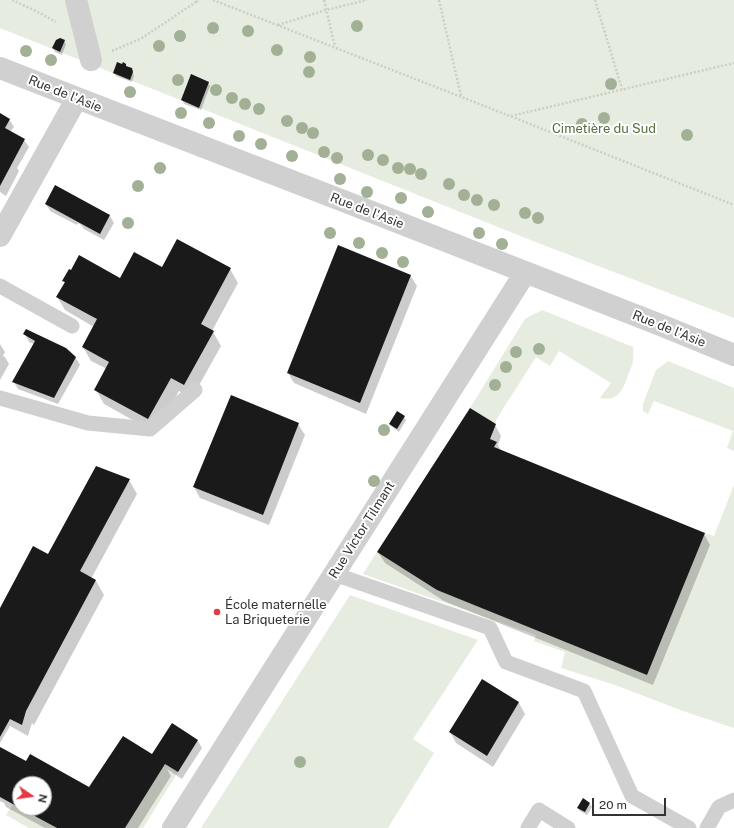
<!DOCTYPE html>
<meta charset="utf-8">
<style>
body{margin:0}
#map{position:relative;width:734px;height:828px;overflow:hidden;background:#fff;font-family:"Public Sans",sans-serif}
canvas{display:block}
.north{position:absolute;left:12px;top:776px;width:40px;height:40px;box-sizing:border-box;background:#fff;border:1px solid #adadad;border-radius:50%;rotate:103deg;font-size:11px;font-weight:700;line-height:16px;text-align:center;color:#333}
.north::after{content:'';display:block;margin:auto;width:14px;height:18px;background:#e63946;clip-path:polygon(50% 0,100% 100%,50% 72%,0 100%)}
.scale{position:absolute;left:592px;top:798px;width:74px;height:18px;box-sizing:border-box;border:2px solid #333;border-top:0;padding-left:5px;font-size:12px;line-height:14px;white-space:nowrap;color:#333;-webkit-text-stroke:3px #fff;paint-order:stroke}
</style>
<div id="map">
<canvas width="734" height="828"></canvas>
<div class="north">N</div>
<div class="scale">20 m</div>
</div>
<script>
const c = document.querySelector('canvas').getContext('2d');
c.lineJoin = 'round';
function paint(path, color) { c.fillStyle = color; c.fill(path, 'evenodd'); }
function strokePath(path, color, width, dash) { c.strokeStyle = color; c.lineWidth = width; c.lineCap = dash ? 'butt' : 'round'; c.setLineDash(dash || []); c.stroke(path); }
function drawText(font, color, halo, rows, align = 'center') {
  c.font = font + ' "Public Sans",sans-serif'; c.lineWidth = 4; c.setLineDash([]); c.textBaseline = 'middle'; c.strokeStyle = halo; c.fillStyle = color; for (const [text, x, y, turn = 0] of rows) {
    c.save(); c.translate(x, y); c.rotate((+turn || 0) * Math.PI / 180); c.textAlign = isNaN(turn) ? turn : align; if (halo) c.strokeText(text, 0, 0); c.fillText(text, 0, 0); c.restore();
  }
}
paint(new Path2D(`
 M0 0H734V318L533 241 0 28Z
 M542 310 633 347C633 351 634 355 633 360 633 365 630 370 628 375 623 390 618 402 600 398L611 383 559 351 550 366 536 357 494 423 470 408 525 319Z
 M668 361 734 388V451L727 448 733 431 654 401 648 414 643 411V404L656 370Z
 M734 485V728L683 711 618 686 561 668 565 652 534 641 536 635 363 574 377 552 437 590 647 675 705 533 714 536Z
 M350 595 478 640 413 739 434 753 388 828H201Z
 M165 764 178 772 143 828H125Z
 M13 804 57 828H29L6 815Z`), '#e6ecdf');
paint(new Path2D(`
 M64 41 66 44 62 55 55 52 53 48Z
 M125 64 127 68 131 69 133 73 134 76 132 82 116 76 114 73Z
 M208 82 210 86 201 110 184 104 182 100Z
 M0 114 9 119 14 127 10 132 24 140 29 147 17 168 19 171 6 196 0 192Z
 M56 186 110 216 114 223 104 240 84 229 81 225 78 223 77 225 50 211 46 204Z
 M162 269H230L238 283 212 331 213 332 221 346 192 398 179 391 156 433 104 404 96 390 107 369 91 361 83 347 94 327 65 310 57 297 65 283 64 281 120 279Z
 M410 275 417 286 366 414 294 383 288 373Z
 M25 334 66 349 76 358 80 365 58 404 18 389 14 382 34 344 29 342Z
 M0 344 5 352 3 356 5 357 9 364 0 380Z
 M397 413 404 417 406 420 399 432 392 427 390 424Z
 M298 424 305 435 269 525 200 498 194 487Z
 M495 425 501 436 498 445 501 451 704 534 710 545 653 685 444 601 385 563 378 552Z
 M129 480 137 494 91 579 96 581 104 595 34 725 32 723 28 736 10 726 0 743V610L48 555Z
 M483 681 519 703 525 714 493 767 456 743 450 732Z
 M172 725 198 741 202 748 182 779 167 769 171 776 138 828H45L6 807 4 803 0 801V748L26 763 89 788 152 756ZM20 784H44V808H20Z
 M583 800 590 804 592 807 587 815 580 811 578 808Z`), '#0003');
paint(new Path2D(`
 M60 38 65 40 60 52 52 48 56 40Z
 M117 62 122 64 123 62 126 64V66L132 68 133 72 130 80 113 73Z
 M191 74 209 82 199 108 181 100Z
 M0 113 10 119 5 128 25 139 0 186Z
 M55 185 110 215 100 234 45 204Z
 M177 239 231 268 201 324 214 331 184 385 171 378 148 419 94 390 109 362 82 347 97 319 56 297 65 282 62 281 69 269 71 270 79 255 120 278 134 252 162 267Z
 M338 245 411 275 360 403 287 373Z
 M26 329 66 348 76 357 54 398 12 382 35 341 23 334Z
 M231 395 299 423 263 515 193 487Z
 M470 408 496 424 490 439 497 442 494 447 705 533 647 675 437 590 377 552Z
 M397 411 405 416 397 429 389 424Z
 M96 466 130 479 80 571 96 580 26 711 22 725 10 719 0 737V608L33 546 48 554Z
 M482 679 519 702 487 756 449 732Z
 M172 723 198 740 178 772 165 764 125 828H57L20 808H44V784H20V808L0 797V747L26 761 30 754 89 787 123 736 152 754Z
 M583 798 590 803 585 812 577 808Z`), '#1a1a1a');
strokePath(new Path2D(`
 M12 0 36 11 56 22
 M213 0 510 116 734 205
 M324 0 335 47
 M439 0 461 96
 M595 0 622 89
 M196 2 200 0
 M278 25 326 10 367 0
 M112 51 142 38 196 2V0
 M511 116 734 63`), '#cdcdcd', 2.5, [2, 2]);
strokePath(new Path2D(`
 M0 286 72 326
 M0 398 88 423 150 429 195 390
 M334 574 490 628 506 662 584 691 632 796 689 828
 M528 828 539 810 568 828
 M707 828 719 807 734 800`), '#d0d0d0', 15);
strokePath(new Path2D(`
 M76 0 91 60
 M0 68 77 98 359 207 663 326 734 355
 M0 236 77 98
 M173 828 525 273`), '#d0d0d0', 22);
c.fillStyle = '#a2b095';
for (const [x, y] of [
 [357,26],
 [213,28],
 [248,31],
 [180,36],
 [159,46],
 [277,50],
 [26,51],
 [310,57],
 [51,60],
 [309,72],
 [178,80],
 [611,84],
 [216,90],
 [130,92],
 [232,98],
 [245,104],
 [259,109],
 [181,113],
 [604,118],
 [287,121],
 [209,123],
 [582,124],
 [302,128],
 [313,133],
 [687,135],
 [239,136],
 [261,144],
 [324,152],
 [368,155],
 [292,156],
 [337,158],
 [383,160],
 [160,168],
 [398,168],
 [410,169],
 [421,174],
 [340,179],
 [449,184],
 [138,186],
 [367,192],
 [464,195],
 [401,198],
 [477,200],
 [494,205],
 [428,212],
 [525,213],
 [538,218],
 [128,223],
 [330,233],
 [479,233],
 [359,243],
 [502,244],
 [382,253],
 [403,262],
 [539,349],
 [516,352],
 [506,367],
 [495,385],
 [384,430],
 [374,481],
 [300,762]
]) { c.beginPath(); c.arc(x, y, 6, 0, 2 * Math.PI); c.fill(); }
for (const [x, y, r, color] of [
 [217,612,4,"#e63946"]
]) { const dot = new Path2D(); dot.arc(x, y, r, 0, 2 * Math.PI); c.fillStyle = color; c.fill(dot); strokePath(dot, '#fff', 1.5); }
drawText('13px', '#333', '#fff', [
 ["Rue de l'Asie",65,94,22],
 ["Rue de l'Asie",367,211,21],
 ["Rue de l'Asie",669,329,22],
 ["Rue Victor Tilmant",362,530,-58]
]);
drawText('13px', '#56703f', '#fff', [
 ["Cimetière du Sud",604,129]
]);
drawText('13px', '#333', '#fff', [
 ["École maternelle",225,605],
 ["La Briqueterie",225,620]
], 'left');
</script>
